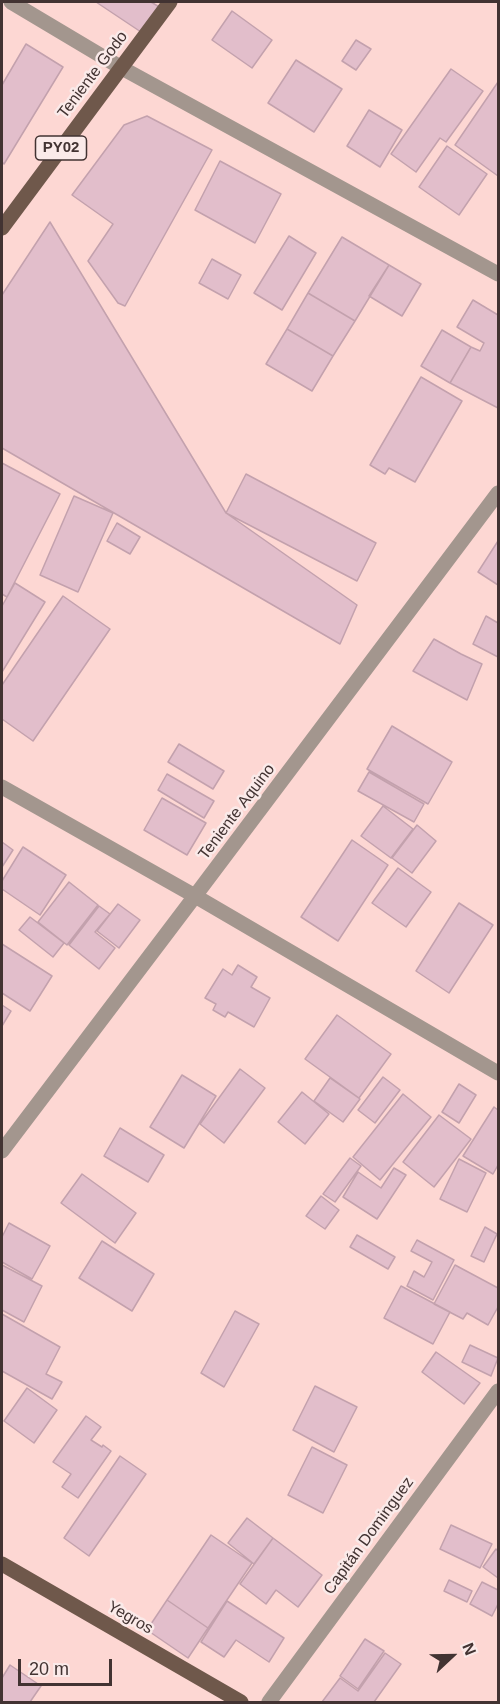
<!DOCTYPE html>
<meta charset="utf-8">
<style>
body{margin:0}
#map{position:relative;width:500px;height:1704px;overflow:hidden;background:#fdd7d3;font-family:Helvetica,sans-serif}
canvas{display:block}
.frame{position:absolute;inset:0;border:3px solid #423332;pointer-events:none}
.north{position:absolute;left:422px;top:1626px;width:60px;height:60px;-webkit-text-stroke:4px #faeae9;paint-order:stroke;rotate:68deg;font-size:16px;font-weight:700;line-height:24px;text-align:center;color:#423332}
.north::after{content:'';display:block;margin:auto;width:21px;height:27px;background:#423332;clip-path:polygon(50% 0,100% 100%,50% 72%,0 100%)}
.scale{position:absolute;left:18px;top:1659px;width:94px;height:27px;box-sizing:border-box;border:3px solid #423332;border-top:0;padding-left:8px;font-size:18px;line-height:21px;white-space:nowrap;color:#423332;-webkit-text-stroke:4px #faeae9;paint-order:stroke}
</style>
<div id="map">
<canvas width="500" height="1704"></canvas>
<div class="frame"></div>
<div class="north">N</div>
<div class="scale">20 m</div>
</div>
<script>
const c = document.querySelector('canvas').getContext('2d');
c.lineJoin = 'round';
function paint(path, color) { c.fillStyle = color; c.fill(path, 'evenodd'); }
function strokePath(path, color, width, dash) { c.strokeStyle = color; c.lineWidth = width; c.lineCap = dash ? 'butt' : 'round'; c.setLineDash(dash || []); c.stroke(path); }
function drawText(font, color, halo, rows, align = 'center') {
  c.font = font + ' Helvetica,sans-serif'; c.lineWidth = 5; c.setLineDash([]); c.textBaseline = 'middle'; c.strokeStyle = halo; c.fillStyle = color; for (const [text, x, y, turn = 0] of rows) {
    c.save(); c.translate(x, y); c.rotate((+turn || 0) * Math.PI / 180); c.textAlign = isNaN(turn) ? turn : align; if (halo) c.strokeText(text, 0, 0); c.fillText(text, 0, 0); c.restore();
  }
}
const building = new Path2D(`
 M96 2H151L161 8 144 34Z
 M232 11 272 40 252 68 212 40Z
 M356 40 371 49 356 70 342 61Z
 M26 44 63 67 4 164 2 162V85Z
 M296 60 342 89 314 132 268 103Z
 M451 69 483 91 446 142 440 138 416 172 391 154Z
 M498 82V176L455 145Z
 M369 110 402 130 380 167 347 146Z
 M147 116 212 150 125 306 118 303 88 261 113 224 72 195 124 125Z
 M447 146 487 174 459 215 419 187Z
 M220 161 281 194 255 243 195 210Z
 M50 222 226 513 357 605 340 644 2 448V295Z
 M289 236 316 253 282 310 254 293Z
 M342 237 389 265 355 321 308 293Z
 M212 259 241 275 228 299 199 283Z
 M389 265 421 284 402 316 369 296Z
 M308 293 355 321 333 356 287 329Z
 M473 300 498 315V408L450 383 471 347 480 351 484 343 457 327Z
 M287 329 333 356 312 391 266 364Z
 M442 330 471 347 450 383 421 366Z
 M421 377 462 401 415 482 389 468 385 474 370 465Z
 M2 463 60 494 7 597 2 594Z
 M246 474 376 543 357 581 226 513Z
 M74 496 113 513 78 592 40 575Z
 M117 523 140 537 130 554 107 541Z
 M498 541V585L478 572Z
 M15 583 45 602 2 672V606Z
 M63 596 110 629 33 741 2 719V685Z
 M486 616 498 623V657L473 644Z
 M434 639 461 654 482 664 467 700 413 671Z
 M392 726 452 762 428 804 367 769Z
 M179 744 224 771 213 789 168 762Z
 M369 772 424 804 414 822 358 791Z
 M167 774 214 801 204 818 158 790Z
 M162 798 206 823 187 855 144 830Z
 M383 806 413 829 391 858 361 836Z
 M417 825 436 841 412 873 392 858Z
 M352 840 388 865 338 941 301 917Z
 M2 842 13 850 2 867Z
 M23 847 66 875 40 915 2 889V881Z
 M398 868 431 892 406 927 372 903Z
 M69 882 98 905 67 945 38 922Z
 M459 903 493 925 449 993 416 971Z
 M118 904 140 920 119 948 97 931Z
 M99 906 110 914 95 932 115 948 99 969 69 945Z
 M30 917 64 943 53 957 19 930Z
 M2 944 52 976 30 1011 2 993Z
 M238 965 257 977 251 987 270 998 254 1027 228 1012 225 1017 213 1010 216 1004 205 998 223 969 232 975Z
 M2 1005 11 1011 2 1026Z
 M337 1015 391 1054 359 1098 305 1059Z
 M240 1069 265 1088 224 1143 200 1124Z
 M182 1075 216 1096 184 1148 150 1127Z
 M383 1077 400 1090 375 1123 358 1110Z
 M330 1078 360 1099 343 1122 314 1101Z
 M459 1084 476 1095 459 1123 442 1112Z
 M302 1092 329 1114 305 1144 278 1122Z
 M403 1094 431 1117 380 1180 353 1157Z
 M494 1107 498 1110V1165L493 1174 463 1156Z
 M439 1115 471 1139 434 1187 403 1162Z
 M120 1128 164 1155 148 1182 104 1156Z
 M350 1158 361 1166 335 1202 323 1194Z
 M459 1159 486 1173 467 1212 440 1199Z
 M394 1168 406 1175 377 1219 343 1197 358 1172 381 1188Z
 M82 1174 136 1213 115 1243 61 1203Z
 M321 1196 339 1210 325 1229 306 1216Z
 M9 1223 50 1246 32 1279 2 1262V1237Z
 M485 1227 497 1234 484 1262 471 1256Z
 M357 1235 395 1257 388 1269 350 1247Z
 M417 1240 454 1260 433 1300 407 1286 414 1271 424 1277 432 1262 411 1251Z
 M102 1241 154 1274 132 1311 79 1278Z
 M2 1265 42 1286 24 1322 2 1310Z
 M455 1265 498 1288V1307L488 1325 467 1313 463 1319 434 1304Z
 M401 1286 450 1312 433 1344 384 1318Z
 M235 1311 259 1324 224 1387 201 1373Z
 M2 1314 60 1347 46 1374 62 1382 52 1399 2 1371Z
 M470 1345 498 1358 491 1376 462 1362Z
 M436 1352 480 1383 464 1404 422 1372Z
 M315 1386 357 1407 334 1452 293 1430Z
 M27 1388 57 1410 34 1443 4 1421Z
 M86 1416 101 1427 91 1440 102 1447 103 1445 111 1451 78 1498 62 1487 71 1474 53 1462Z
 M312 1447 347 1465 323 1513 288 1495Z
 M120 1456 146 1474 89 1556 64 1538Z
 M247 1518 273 1538 254 1564 228 1543Z
 M451 1525 492 1544 480 1568 440 1549Z
 M211 1535 252 1563 208 1628 167 1600Z
 M273 1538 322 1575 298 1607 276 1590 266 1604 240 1584Z
 M496 1549 498 1551V1578L483 1567Z
 M449 1580 472 1591 467 1602 444 1591Z
 M482 1582 498 1590V1604L492 1616 470 1604Z
 M167 1600 208 1628 188 1658 147 1630Z
 M227 1601 284 1638 269 1662 236 1640 224 1657 201 1642Z
 M365 1639 384 1651 358 1689 340 1676Z
 M385 1653 401 1664 374 1702H322L340 1678 358 1691Z
 M10 1665 41 1686 30 1702H2V1678Z`);
paint(building, '#e2becb');
strokePath(building, '#c3a1ad', 1.5);
strokePath(new Path2D(`
 M11 2 120 67 498 274
 M2 787 195 896 498 1073
 M2 1151 195 896 498 493
 M269 1702 498 1391`), '#a3968e', 15);
strokePath(new Path2D(`
 M2 228 170 2
 M2 1564 241 1702`), '#6f584b', 15);
for (const [x, y, w] of [
 [61,148,51]
]) { const box = new Path2D(); box.roundRect(x - w / 2, y - 12, w, 24, 4.5); c.fillStyle = '#faeae9'; c.fill(box); strokePath(box, '#423332', 1.5); }
drawText('bold 15px', '#423332', null, [
 ["PY02",61,148]
]);
drawText('16px', '#423332', '#faeae9', [
 ["Teniente Godo",93,75,-53],
 ["Teniente Aquino",237,812,-53],
 ["Capitán Dominguez",369,1536,-54],
 ["Yegros",130,1618,30]
]);
</script>
